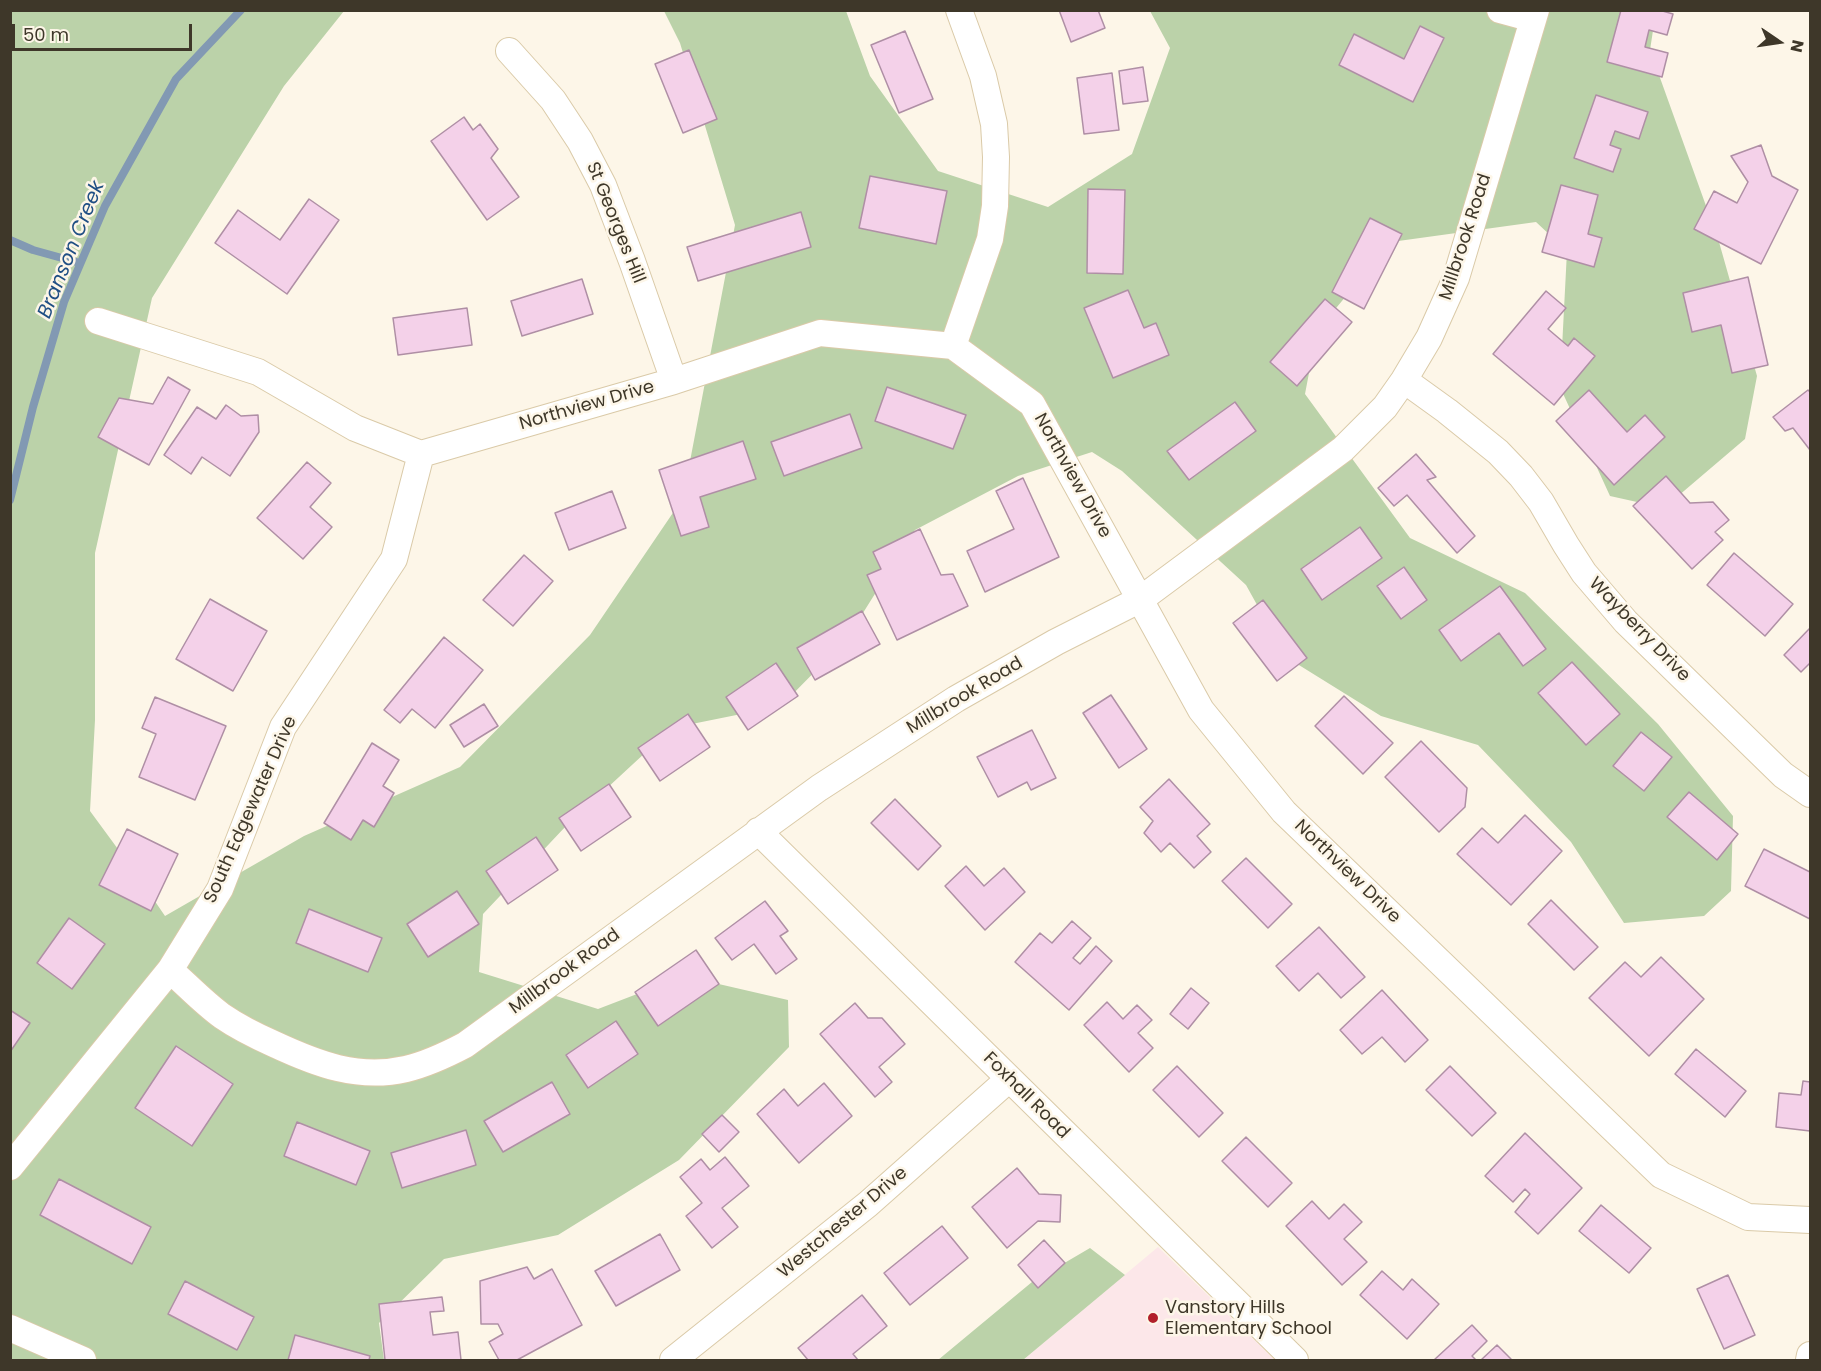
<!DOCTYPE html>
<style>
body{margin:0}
#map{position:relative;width:1821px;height:1371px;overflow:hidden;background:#fdf6e8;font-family:Poppins,sans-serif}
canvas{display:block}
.frame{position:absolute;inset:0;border:12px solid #3e3729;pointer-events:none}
.north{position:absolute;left:1749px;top:12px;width:60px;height:60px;-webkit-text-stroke:4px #fdf6e8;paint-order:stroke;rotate:103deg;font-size:16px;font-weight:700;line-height:24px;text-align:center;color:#3e3729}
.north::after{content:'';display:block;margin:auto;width:21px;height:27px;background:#3e3729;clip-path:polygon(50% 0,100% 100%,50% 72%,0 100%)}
.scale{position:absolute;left:12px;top:24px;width:180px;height:27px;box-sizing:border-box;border:3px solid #3e3729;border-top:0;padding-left:8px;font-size:18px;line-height:21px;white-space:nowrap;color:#3e3729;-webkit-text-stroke:4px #fdf6e8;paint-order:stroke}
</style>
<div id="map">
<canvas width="1821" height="1371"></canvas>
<div class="frame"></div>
<div class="north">N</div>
<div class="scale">50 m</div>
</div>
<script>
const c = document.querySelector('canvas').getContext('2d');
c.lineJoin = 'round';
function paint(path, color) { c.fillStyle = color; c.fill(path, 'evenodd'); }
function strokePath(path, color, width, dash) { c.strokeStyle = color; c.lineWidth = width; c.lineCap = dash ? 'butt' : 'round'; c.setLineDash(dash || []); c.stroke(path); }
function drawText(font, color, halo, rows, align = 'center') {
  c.font = font + ' Poppins,sans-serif'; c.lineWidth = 5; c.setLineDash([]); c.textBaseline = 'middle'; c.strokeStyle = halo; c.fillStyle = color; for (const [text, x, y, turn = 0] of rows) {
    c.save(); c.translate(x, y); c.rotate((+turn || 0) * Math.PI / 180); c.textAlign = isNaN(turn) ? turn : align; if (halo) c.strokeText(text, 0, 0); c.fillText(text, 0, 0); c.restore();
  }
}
paint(new Path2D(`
 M1158 1247 1275 1360H1023Z`), '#fce7e9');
paint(new Path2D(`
 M10 11H344L284 86 152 298 95 553V720L90 811 137 875 165 916 304 836 460 767 590 635 683 498 735 225 680 43 664 11H846L870 76 938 171 1048 207 1132 154 1170 48 1150 11H1656L1650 50 1719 242 1757 376 1745 439 1664 508 1610 496 1560 387 1567 251 1536 222 1391 242 1317 331 1305 394 1410 538 1525 593 1658 724 1733 816 1731 891 1704 916 1624 923 1571 842 1478 745 1381 716 1286 657 1246 585 1122 471 1092 452 1018 476 915 530 846 640 781 706 672 728 566 826 483 914 479 972 598 1009 684 976 788 1000 789 1047 679 1160 558 1235 444 1259 379 1323 384 1360H11Z
 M1090 1248 1125 1275 1023 1360H938L1032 1282Z`), '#bbd2a9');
strokePath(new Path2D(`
 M10 240 33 250 80 263
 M10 500 33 407 64 302 105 206 176 79 241 10`), '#8299b3', 8);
const building = new Path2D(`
 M1059 10H1098L1105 28 1071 42Z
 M1621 10H1659L1673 14 1667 35 1649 30 1645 47 1668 53 1662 77 1607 62Z
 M1420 26 1444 38 1413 102 1339 65 1354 34 1404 59Z
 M905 31 933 99 899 113 871 45Z
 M689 50 717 119 683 133 655 64Z
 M1143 67 1148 101 1123 104 1119 71Z
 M1112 73 1119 130 1084 134 1077 78Z
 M1596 95 1648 112 1639 139 1615 131 1610 145 1621 149 1613 172 1574 158Z
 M464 117 473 130 480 124 498 149 491 158 519 197 487 220 431 141Z
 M1761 145 1772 176 1798 190 1761 264 1694 229 1714 191 1737 203 1748 182 1731 156Z
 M870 176 947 191 936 244 859 228Z
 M1561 185 1598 195 1588 234 1602 238 1594 267 1542 252Z
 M1088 189 1125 190 1123 274 1087 273Z
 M309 199 339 220 287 294 215 243 238 210 280 240Z
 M801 212 811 247 698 281 687 247Z
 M1370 218 1402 234 1364 309 1332 292Z
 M1748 277 1768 365 1732 373 1721 325 1692 332 1683 293Z
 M582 279 593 314 522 336 511 301Z
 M1128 290 1144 328 1156 323 1169 355 1113 378 1084 308Z
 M1546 291 1566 308 1548 329 1568 346 1574 338 1595 356 1554 405 1493 354Z
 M1325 299 1352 322 1297 386 1270 362Z
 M467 308 472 345 398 355 393 318Z
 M168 377 190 390 149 465 98 437 119 398 153 404Z
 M887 387 966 415 953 449 875 421Z
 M1589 390 1627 432 1645 415 1665 437 1614 485 1556 421Z
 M1808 390 1810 392V450L1793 428 1785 431 1773 417Z
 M1235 402 1256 431 1189 480 1167 451Z
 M226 405 241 416 258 415 259 432 230 476 202 457 191 474 164 455 197 407 216 419Z
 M850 414 862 448 784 476 771 442Z
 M743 441 756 479 700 497 709 527 681 536 659 470Z
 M1416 454 1436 477 1427 480 1475 536 1457 553 1407 495 1394 506 1378 488Z
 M307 462 331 483 310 507 332 527 303 559 257 518Z
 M1666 476 1690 503 1713 502 1729 520 1715 532 1723 540 1692 569 1633 506Z
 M1023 478 1059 557 985 592 967 551 1014 529 996 491Z
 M612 491 626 528 569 550 555 513Z
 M1360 527 1382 558 1322 600 1301 569Z
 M920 529 941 575 953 574 968 606 897 640 867 575 881 569 873 552Z
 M1734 553 1793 604 1765 636 1707 585Z
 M524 555 553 581 513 626 483 600Z
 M1404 567 1427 600 1401 619 1377 586Z
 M1500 586 1546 649 1523 666 1499 633 1461 661 1439 630Z
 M210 599 267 631 233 691 176 659Z
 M1263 600 1307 658 1277 681 1233 623Z
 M862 611 880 644 815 680 797 648Z
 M1810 628V663L1801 672 1784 655Z
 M444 637 483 670 435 728 412 709 400 723 384 710Z
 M1572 662 1620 714 1586 745 1538 693Z
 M776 663 798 696 748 730 726 697Z
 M1111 695 1147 749 1119 768 1083 713Z
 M1344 696 1393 743 1363 774 1315 726Z
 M155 697 226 726 195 800 139 777 156 734 142 728Z
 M484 704 498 726 464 747 450 725Z
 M688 714 710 747 660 781 638 748Z
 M1032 730 1056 778 1031 790 1027 782 998 797 977 757Z
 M1641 732 1672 757 1644 791 1613 766Z
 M1421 741 1467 788 1465 807 1439 832 1385 777Z
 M372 743 399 760 383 786 394 793 374 827 363 820 351 840 324 823Z
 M1169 779 1210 824 1197 836 1211 852 1194 868 1170 843 1161 852 1144 833 1153 821 1140 807Z
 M609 784 631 817 581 851 559 818Z
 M1689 792 1738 834 1717 860 1667 817Z
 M895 799 941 846 918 870 871 823Z
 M1525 815 1562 851 1511 905 1457 854 1482 828 1498 843Z
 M127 829 178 854 151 911 99 885Z
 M536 837 558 870 508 904 486 871Z
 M1764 849 1810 872V919L1745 886Z
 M1246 858 1292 904 1268 928 1222 881Z
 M966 866 984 886 1004 868 1025 892 985 930 945 886Z
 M457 891 479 924 428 957 407 924Z
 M1551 900 1598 947 1574 970 1528 924Z
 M765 901 788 931 780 936 797 959 776 974 754 944 732 960 715 938Z
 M309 909 382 938 368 972 296 943Z
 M69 918 105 944 72 989 37 963Z
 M1072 921 1091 938 1073 958 1080 964 1096 946 1112 961 1069 1010 1015 962 1040 933 1052 943Z
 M1319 927 1365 977 1341 998 1318 973 1299 991 1276 966Z
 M696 950 719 984 658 1026 635 992Z
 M1661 957 1704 999 1649 1056 1589 998 1625 962 1641 977Z
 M1191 988 1209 1003 1188 1029 1170 1014Z
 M1382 990 1428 1040 1405 1062 1382 1037 1362 1054 1340 1030Z
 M1107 1002 1123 1019 1137 1005 1152 1020 1138 1033 1153 1048 1129 1072 1084 1025Z
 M855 1003 868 1018H882L905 1044 879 1067 892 1082 875 1097 820 1034Z
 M10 1010 30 1023 10 1052Z
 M616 1021 638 1054 588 1088 566 1055Z
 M176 1046 233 1084 192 1146 135 1108Z
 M1696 1049 1746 1091 1725 1117 1675 1074Z
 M1177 1066 1223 1113 1199 1137 1153 1090Z
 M1450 1066 1496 1113 1472 1136 1426 1090Z
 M1803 1081 1810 1082V1131L1776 1127 1779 1093 1801 1095Z
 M552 1082 570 1114 503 1152 484 1121Z
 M824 1083 852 1116 799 1163 757 1114 784 1089 798 1106Z
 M722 1115 739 1132 719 1152 702 1134Z
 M297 1122 370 1151 356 1185 284 1156Z
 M466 1130 476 1165 402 1188 391 1153Z
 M1525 1133 1582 1188 1538 1234 1515 1212 1530 1194 1525 1189 1513 1202 1485 1176Z
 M1246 1137 1292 1183 1268 1207 1222 1161Z
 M725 1157 749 1186 722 1208 738 1227 712 1248 686 1216 702 1203 680 1177 701 1159 710 1170Z
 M1017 1168 1039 1194 1061 1195 1060 1222 1038 1221 1007 1248 972 1207Z
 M59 1179 151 1227 132 1264 40 1215Z
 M1312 1201 1329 1219 1344 1204 1362 1222 1344 1239 1367 1262 1342 1285 1286 1226Z
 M1601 1205 1651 1248 1629 1273 1579 1231Z
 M942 1226 968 1258 910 1305 884 1273Z
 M660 1234 680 1270 616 1306 595 1271Z
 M1044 1240 1065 1263 1038 1288 1018 1265Z
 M527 1267 534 1279 552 1269 582 1325 517 1360H499L489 1342 503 1334 498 1324H481L480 1281Z
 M1382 1271 1403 1290 1412 1279 1439 1304 1407 1339 1360 1295Z
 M1728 1275 1755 1335 1724 1349 1697 1289Z
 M185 1281 254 1317 237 1350 168 1314Z
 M862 1295 887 1326 853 1354 858 1360H808L798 1348Z
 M442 1297 444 1311 430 1312 433 1335 458 1332 461 1360H385L379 1304Z
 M1472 1325 1487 1341 1472 1356 1476 1360H1434Z
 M295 1335 370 1356 369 1360H288Z
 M1497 1345 1511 1359 1509 1360H1481Z`);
paint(building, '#f4d1e9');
strokePath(building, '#af8fa5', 1.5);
const street = new Path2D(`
 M1500 10 1533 19
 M509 51 553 100 580 141 603 185 632 261 674 381
 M98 321 258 372 355 428 421 454 674 381 820 333 953 346 1032 404 1201 710 1284 812 1661 1175 1748 1217 1810 1220
 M953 346 990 239 995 206 996 157 994 124 983 76 959 10
 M1404 380 1447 411 1498 452 1521 476 1541 502 1566 545 1584 573 1626 622 1783 775 1810 794
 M758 831 1295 1360
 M170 970C187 985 204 1003 222 1016 238 1027 256 1036 274 1044 317 1064 358 1080 406 1069 427 1064 446 1055 465 1045L819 788 956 699 1056 642 1141 599 1343 449 1385 407 1404 380 1429 338 1456 278 1536 10
 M10 1167 170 970 220 889 283 727 394 559 421 454
 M10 1328 83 1360
 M673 1360 868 1204 1009 1079
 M1809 1360 1810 1355`);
strokePath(street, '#dacaa8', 28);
strokePath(street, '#fff', 26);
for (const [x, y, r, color] of [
 [1153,1318,6,"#b1202a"]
]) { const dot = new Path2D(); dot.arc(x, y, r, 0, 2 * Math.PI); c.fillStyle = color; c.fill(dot); strokePath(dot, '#fdf6e8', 2); }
drawText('18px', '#3e3729', '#fdf6e8', [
 ["St Georges Hill",615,223,68],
 ["Millbrook Road",1466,237,-72],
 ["Northview Drive",587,406,-16],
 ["Northview Drive",1072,476,61],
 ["Wayberry Drive",1639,630,46],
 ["Millbrook Road",965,696,-31],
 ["South Edgewater Drive",251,810,-66],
 ["Northview Drive",1347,872,44],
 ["Millbrook Road",565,972,-36],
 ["Foxhall Road",1026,1096,45],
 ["Westchester Drive",843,1223,-40]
]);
drawText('18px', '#3e3729', '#fdf6e8', [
 ["Vanstory Hills",1165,1308],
 ["Elementary School",1165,1329]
], 'left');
drawText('italic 20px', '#204f84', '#fdf6e8', [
 ["Branson Creek",72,250,-68]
]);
</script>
